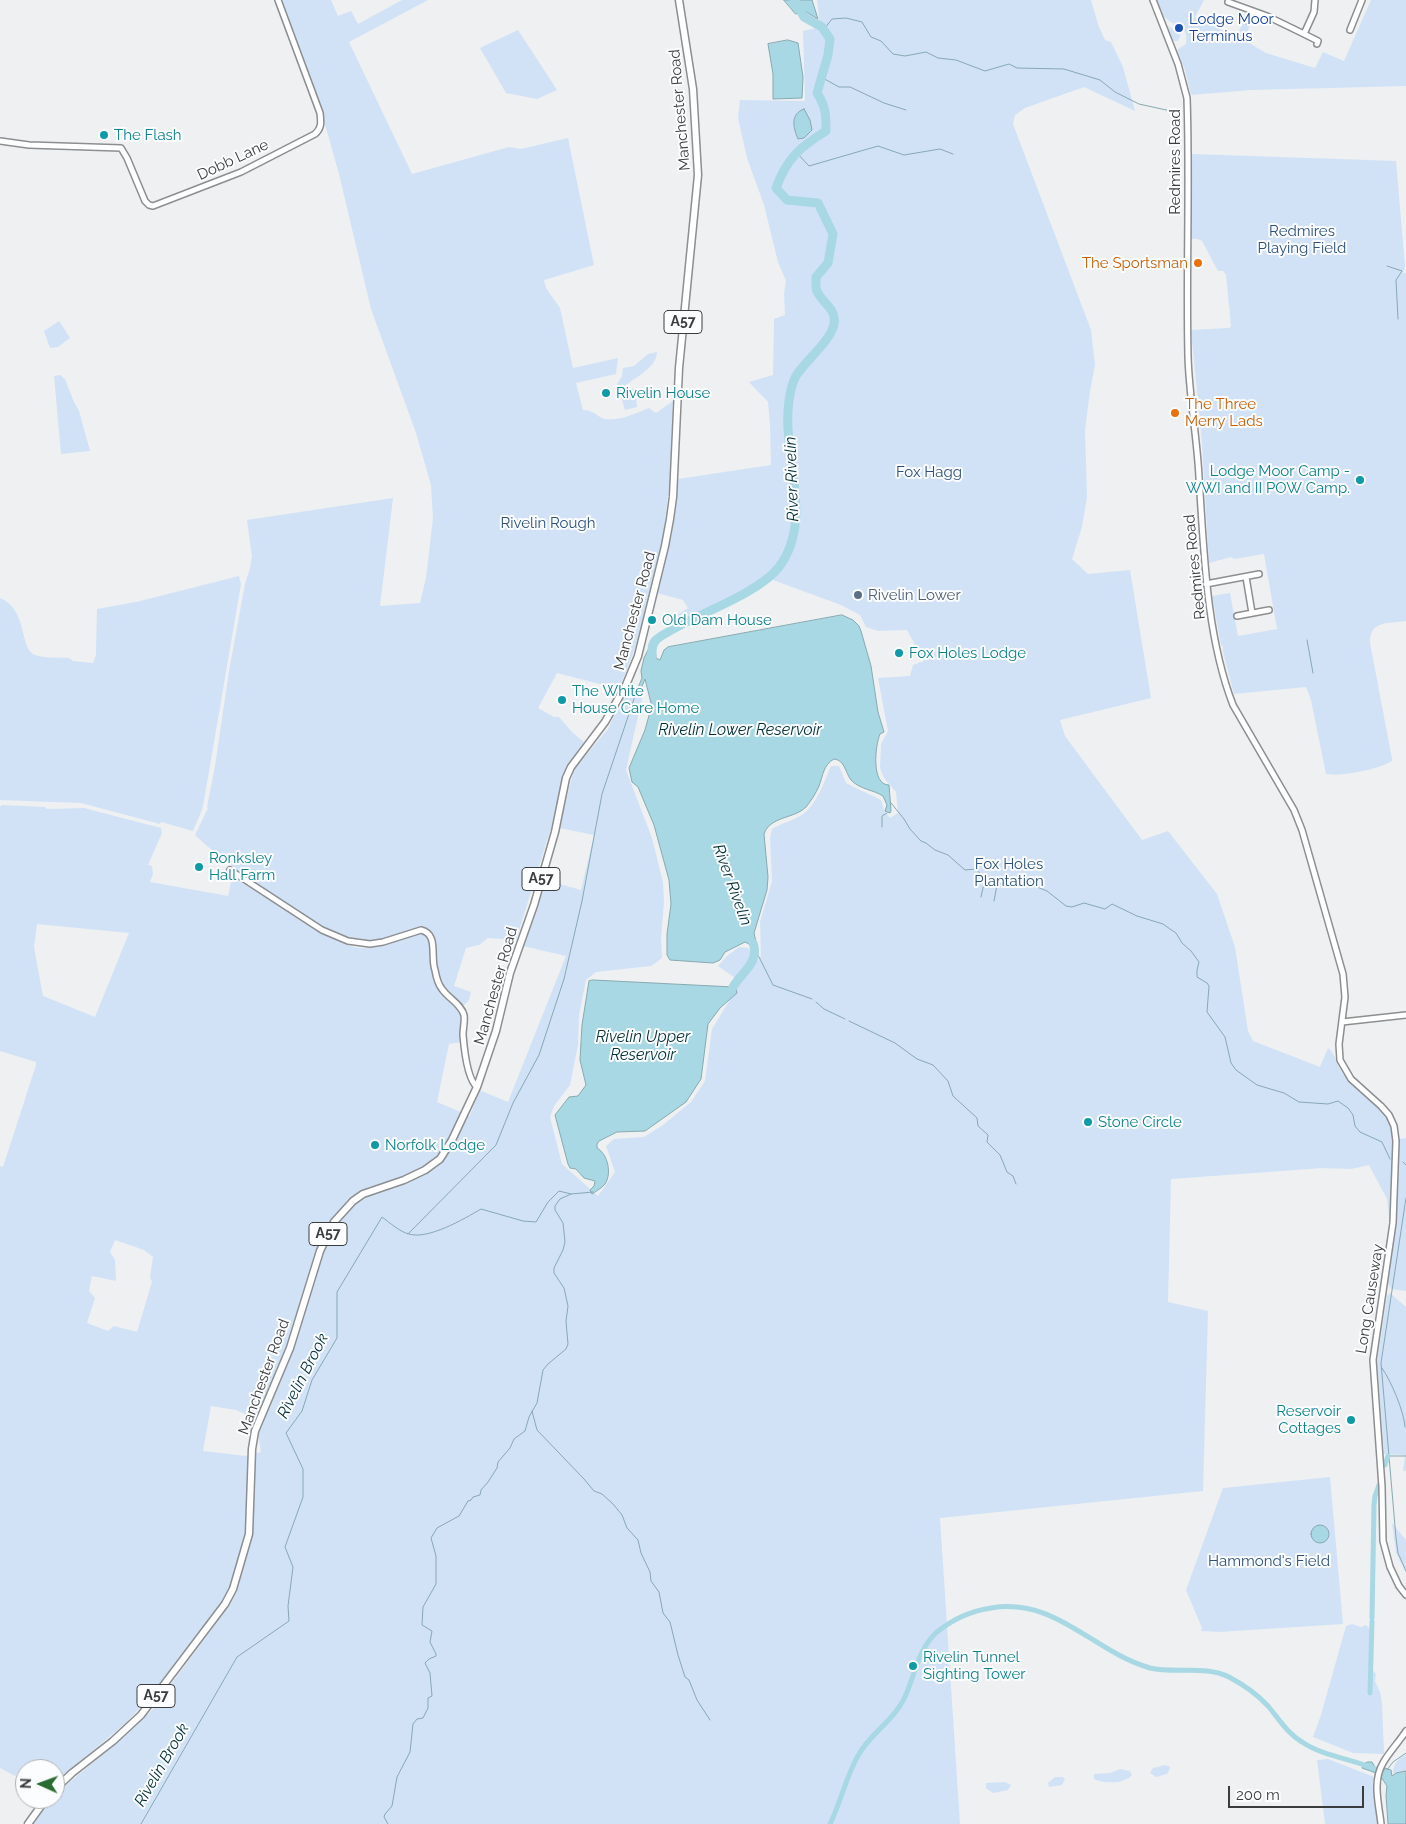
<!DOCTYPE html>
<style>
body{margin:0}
#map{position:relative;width:1406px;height:1824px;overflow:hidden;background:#eef0f2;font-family:Raleway,sans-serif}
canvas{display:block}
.north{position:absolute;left:15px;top:1759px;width:50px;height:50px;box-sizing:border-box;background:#fcfdff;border:1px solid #afb0b1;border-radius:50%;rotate:272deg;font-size:14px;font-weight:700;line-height:20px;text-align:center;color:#3b3c3d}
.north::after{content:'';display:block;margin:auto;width:18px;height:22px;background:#2a6a33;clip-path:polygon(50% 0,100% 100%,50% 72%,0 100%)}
.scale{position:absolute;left:1228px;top:1786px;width:136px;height:22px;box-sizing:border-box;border:2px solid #3b3c3d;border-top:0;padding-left:6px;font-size:15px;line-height:18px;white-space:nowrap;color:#3b3c3d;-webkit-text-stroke:4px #fcfdff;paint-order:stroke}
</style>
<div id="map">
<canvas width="1406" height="1824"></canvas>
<div class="north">N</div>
<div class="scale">200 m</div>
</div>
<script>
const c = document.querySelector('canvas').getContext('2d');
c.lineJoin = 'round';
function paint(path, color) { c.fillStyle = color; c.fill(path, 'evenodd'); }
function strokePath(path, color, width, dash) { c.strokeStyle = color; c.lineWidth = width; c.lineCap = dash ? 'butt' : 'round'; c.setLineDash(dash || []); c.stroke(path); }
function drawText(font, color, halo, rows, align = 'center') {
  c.font = font + ' Raleway,sans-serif'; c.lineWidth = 4; c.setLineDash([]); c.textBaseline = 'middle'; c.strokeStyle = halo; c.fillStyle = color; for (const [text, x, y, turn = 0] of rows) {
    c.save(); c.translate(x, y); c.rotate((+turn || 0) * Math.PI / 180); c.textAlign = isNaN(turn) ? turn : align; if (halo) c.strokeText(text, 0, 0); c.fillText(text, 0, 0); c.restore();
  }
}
paint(new Path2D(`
 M279 0H331L338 16 351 11 358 24 402 0H428L349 42 412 174 509 147 521 149 568 138 594 265 544 280 546 288 560 308 573 368 618 358 616 374 576 383 583 410C594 410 597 417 605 419 621 421 636 413 649 408L656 413 673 401 670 480 663 537 638 641 619 689 557 673 538 708 554 717H559L572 732 584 742 567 765 551 828 516 940 488 938 479 945 466 948 454 986 471 992 469 1000 459 1010 462 1021 461 1042 449 1044 437 1102 470 1116 479 1090 508 1102 566 956 523 946 545 880 581 890 594 835 559 828 574 769 608 729 627 690 639 694 645 685 626 770 652 838 663 882 664 902 661 939 662 958 651 966 596 972 586 980 579 1015 578 1045 570 1085 554 1106 550 1117 562 1164 598 1196 615 1172 606 1146 614 1139 644 1137 663 1125 691 1102 705 1081 712 1029 741 982 718 966 727 956 739 947 748 948 757 960 761 956 760 922 772 881 770 838 772 829C782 823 791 821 800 816 816 807 824 782 831 766H839L846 783 860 790 881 800 884 810 890 818 898 813 896 792 884 778 880 768 881 744 888 731 878 678 910 676 913 665 924 661 907 630 878 631 866 627 860 615 841 605 773 580 763 578 750 586 677 623 678 614 688 608 683 600 657 593C668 556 677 517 678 479L771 465 770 425 768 402 749 382 773 375 774 319 785 315 784 294 786 281 778 262 764 205 747 158 738 118 740 100 805 101 803 31 820 27 817 0H1091L1099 27 1105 40 1111 42 1123 67 1135 111 1084 87 1025 108 1015 115 1013 124 1091 330 1095 365 1090 391 1085 430 1087 497 1082 527 1072 559 1088 574 1130 570 1151 698 1060 720 1065 736 1142 840 1168 831 1217 894 1235 947 1248 1031 1253 1041 1320 1067 1328 1048C1337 1055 1336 1066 1343 1074 1355 1089 1373 1099 1385 1114 1400 1134 1391 1199 1390 1225L1387 1199 1369 1165 1351 1169 1323 1168 1171 1179 1168 1302 1208 1311 1203 1491 940 1518 960 1824H33L49 1802 52 1799H55V1795L60 1790 124 1737 153 1709 216 1623 211 1619C183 1647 163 1683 136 1712 112 1738 81 1758 55 1783V1769H25V1775L19 1772 15 1776 0 1768V1166L3 1167 36 1065V1062L0 1051V807L2 805 45 807 47 809 84 808 161 828 162 833 148 865 152 866 153 874 150 882 228 896 232 877 324 933 345 942 346 944C363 953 387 946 404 938L406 932C396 934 385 942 374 943 332 946 226 865 195 835L208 808 207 807 215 766 229 671 245 584 250 568 252 557 247 520 393 498 380 606 420 603 426 578 433 518 431 485 416 433 371 309 339 174 326 128ZM37 924 129 933 95 1017 43 996 34 947ZM115 1240 144 1250 153 1257 150 1277 152 1282 137 1332 114 1326 108 1331 87 1323 95 1298 89 1291 92 1276 116 1281 115 1260 110 1252ZM211 1406 236 1410 256 1419 261 1452 246 1456 203 1451Z
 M1157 0H1204L1195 17 1236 37 1245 19 1251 22 1244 40 1266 53 1315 68 1323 52 1344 61 1371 0H1406V86L1251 90 1191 95 1185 70 1177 50 1186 44C1190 23 1172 28 1163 15 1160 11 1159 5 1157 0Z
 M1168 26 1181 35 1178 41H1173Z
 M518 30 557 90 537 99 506 93 480 48Z
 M1192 154 1396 161 1405 266 1403 273H1406V621C1387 624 1370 620 1370 643L1392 759V761C1380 769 1340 777 1326 774L1311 700 1306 687 1234 694 1223 652V646L1221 645 1212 596 1230 593 1238 636 1277 629 1264 554 1234 559 1231 557 1209 563 1202 443 1191 330 1229 328 1231 326 1226 275 1223 271H1218L1202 241 1198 239H1191Z
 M59 321 70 338 58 347 50 348 44 331Z
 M657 352C656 369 635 377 625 386L635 389 637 407 625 410 617 384 622 376 623 368 634 366 648 354Z
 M60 375 65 379 74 402 79 411 90 451 61 454 54 376Z
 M239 576 241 584 205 795 202 810 193 831 161 822 160 824 81 803 0 800V598C27 609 20 646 33 654 42 659 59 657 69 658L73 661 93 663 96 655 97 609 136 602Z
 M1406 1138V1291L1391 1289 1388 1283 1395 1235 1399 1139Z
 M1390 1293 1406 1307V1471H1403L1405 1455 1384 1454V1453L1377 1361 1387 1296Z
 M1330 1477 1343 1624 1219 1632 1201 1631 1202 1628 1186 1590 1223 1488Z
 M1392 1523 1406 1540V1573L1396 1553Z
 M1352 1624 1361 1627 1366 1625 1371 1630 1372 1659 1370 1666 1376 1674 1375 1681 1380 1692 1382 1703 1384 1754 1353 1753 1313 1737 1321 1715 1346 1626Z
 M1406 1754V1771L1393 1773C1393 1764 1398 1759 1406 1754Z
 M1328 1759 1374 1777 1373 1785 1379 1824H1325L1317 1760Z
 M1165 1765 1170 1767 1169 1771 1167 1774 1156 1777 1150 1773 1153 1768Z
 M1120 1769 1130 1771 1132 1775C1125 1784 1104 1784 1094 1779V1774L1110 1773Z
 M1055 1777H1063L1065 1779 1062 1785 1049 1787 1048 1783Z
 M1005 1782 1011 1785 1008 1790 993 1793 986 1788V1783Z`), '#d1e2f7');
const water = new Path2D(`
 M784 0H812L818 19 803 10 796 14Z
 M788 40 798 43 803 77 802 98 773 99V74L768 44Z
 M804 109 810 120 812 130 804 138 798 139C793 127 790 114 804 109Z
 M842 615 853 620 859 626 861 631 871 666 878 712 884 732 880 734C875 746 871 785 889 785L891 811 890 813 885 811 887 805 883 796C874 790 859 789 851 780 845 772 845 760 834 759 823 765 823 776 819 786 816 793 811 801 806 807 794 819 770 816 764 834L768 877 767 890 754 933 758 951 755 953 749 944 745 942 725 952 720 960 713 963 670 960 667 955V934L671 904 669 880 654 825 638 787 632 782 629 768 645 730 651 708V703L645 679 640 691 637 690 642 678 641 671 644 658 650 646H655L656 658 660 660 664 650 668 647Z
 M593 980 733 987 736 989 737 993 720 1008 708 1024 701 1079 686 1102 645 1131 617 1132 599 1141 597 1144V1148C608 1154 612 1174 605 1184 602 1188 596 1191 592 1194L590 1190 594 1186 595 1181 584 1178 576 1169 570 1168 568 1164 555 1115 569 1097 578 1096 586 1085 580 1060 582 1025 589 981Z
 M1311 1534a9 9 0 1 1 18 0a9 9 0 1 1-18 0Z
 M1368 1762H1372L1376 1769 1383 1772 1385 1768 1391 1770 1392 1776 1396 1773 1406 1771V1824H1388L1386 1795 1387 1786 1381 1777 1382 1775 1362 1768 1364 1764Z`);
paint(water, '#a8d8e3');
strokePath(water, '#87a9b1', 1);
strokePath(new Path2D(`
 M824 29 832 19 846 18 862 22 871 37 881 41 893 54 905 56 926 52 938 58 956 60 985 71 1009 64 1017 68 1064 69 1100 80 1115 92 1139 104 1180 113
 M821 77 839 87H850L884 103 906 110
 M796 152 809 166 878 146 904 155 940 149 953 154
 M1387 266 1402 271 1396 280 1398 319
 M1307 640 1313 673
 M891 803 904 819 910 829 921 841 926 843 935 850 948 855 965 870 976 869 985 879 998 884 1024 883 1037 887 1047 891 1066 906 1072 907 1084 903 1105 909 1112 904 1137 916 1163 924 1170 929 1176 933 1182 943 1191 951 1199 962 1197 970V977L1207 983 1209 986 1207 1012 1225 1037 1231 1063 1236 1070 1257 1085 1284 1093 1299 1102 1328 1104 1338 1101 1348 1108 1353 1115 1355 1126 1360 1132 1382 1142 1390 1159
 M882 827V816L887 813
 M981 897 985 879
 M994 901 997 885
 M756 951 773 985 812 999
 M816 1002 824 1009 845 1019
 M849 1021 895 1043 917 1059 933 1065 948 1081 953 1096 977 1118 978 1126 988 1135 987 1142 1000 1155 1007 1172 1013 1176 1016 1184
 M1403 1162 1406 1165
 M1406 1198 1381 1363 1396 1538 1398 1553 1406 1571
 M408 1234 496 1145 513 1103 539 1055 564 979 582 901 602 794 637 690
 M1382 1368C1391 1381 1404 1411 1405 1427
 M532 1411 537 1430 584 1479 594 1491 602 1494 613 1504 622 1515 627 1528 638 1540 641 1553 650 1572 651 1581 659 1592 663 1613 670 1622 678 1655 685 1677 689 1680 697 1700 710 1720
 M1389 1456H1406
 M1387 1770 1393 1762 1406 1753
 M141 1824 237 1657 289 1621 288 1606 293 1567 285 1547 303 1497V1469L286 1433 302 1411 312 1380 337 1338V1292L382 1217C390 1223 400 1232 409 1234 428 1240 464 1219 481 1209L523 1221 536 1222 548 1202 559 1191 571 1194 593 1192
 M388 1824 384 1817 385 1814 392 1806 397 1777 410 1752 413 1724 417 1719 423 1718 428 1708V1698L432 1696 430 1673 425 1663 429 1659 436 1656V1654L430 1642 432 1631 422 1625 423 1607 436 1584V1556L431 1538 437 1528 459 1516 468 1501 471 1500 473 1497 480 1495 481 1490 488 1482 497 1468 498 1462 510 1448 514 1439 525 1431 529 1417 537 1403 543 1370 548 1364 566 1349 568 1344 566 1321 568 1306 564 1288 554 1273V1268L563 1250 565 1242 563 1223 555 1210V1206L560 1199 571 1194`), '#87a9b1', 1);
strokePath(new Path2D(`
 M1385 1465 1388 1456
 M1372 1618 1374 1505 1375 1496 1379 1485
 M1370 1693 1372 1621
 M830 1824C841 1802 846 1776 859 1754 871 1733 893 1721 904 1699 915 1676 917 1650 937 1632 953 1619 971 1611 991 1608 1056 1597 1093 1652 1150 1668 1176 1674 1205 1665 1229 1677 1244 1685 1257 1694 1268 1706 1279 1719 1287 1733 1302 1742 1326 1758 1357 1759 1382 1772`), '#a8d8e3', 5);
strokePath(new Path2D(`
 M652 658C652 652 651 645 656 640 661 635 669 632 675 628 703 612 760 592 779 567 815 519 781 454 789 401 790 393 792 383 796 376 805 361 831 341 834 324 837 307 819 302 816 288 816 285 816 280 816 277L828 263 833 234 818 203 787 200 776 188C787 158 800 147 826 131 826 114 826 107 817 93L828 55 830 39 822 27 804 17 794 0
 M733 987C742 972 760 962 753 943`), '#a8d8e3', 9);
const minor = new Path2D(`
 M1153 0 1178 64 1187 98C1190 184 1186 270 1188 356 1189 396 1197 436 1199 477 1204 551 1206 635 1233 705L1294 810 1302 830 1343 974 1345 997 1339 1044 1340 1060 1351 1079 1381 1106 1389 1115 1394 1126 1396 1141 1393 1223 1373 1360 1382 1487 1383 1541 1390 1567 1399 1586 1406 1595
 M1228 2 1267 16 1304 34 1314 12 1315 0
 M1248 21 1252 11
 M1350 30 1362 0
 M1304 34 1318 41 1317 44
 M0 141 29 145 121 148 127 158 145 201 149 205 153 206 241 172 315 134C322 128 321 122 320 113L278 0
 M1246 577 1252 613
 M1206 584 1259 574
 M1237 616 1269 610
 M230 870 322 930 348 941 370 944 383 942 421 930C439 934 430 957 435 970 436 976 438 984 442 989 448 998 461 1004 464 1015 465 1022 463 1028 463 1035 464 1047 467 1079 477 1087
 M1342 1022 1406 1015
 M1381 1824C1379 1804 1372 1782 1383 1763 1389 1752 1399 1742 1406 1731`);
const major = new Path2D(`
 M55 1789 72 1773 113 1741 141 1715 225 1604 233 1589 249 1534 252 1449 255 1431 290 1348 320 1251 334 1222 353 1201 363 1194 404 1180 425 1170 440 1159 452 1140 477 1087 496 1031 510 973 534 905 555 832 566 778 571 767 605 722 626 685 638 656 665 546 670 519 673 497 679 368 698 175 693 89 679 0
 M28 1824 46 1799`);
strokePath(minor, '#8c8e90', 8);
strokePath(major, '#8c8e90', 9);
strokePath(minor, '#fff', 5);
strokePath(major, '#fff', 6);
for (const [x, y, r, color] of [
 [1179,28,5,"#1a4fb4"],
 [104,135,5,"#0f9aa8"],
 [1198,263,5,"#e8710a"],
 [606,393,5,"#0f9aa8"],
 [1175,413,5,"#e8710a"],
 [1360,480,5,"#0f9aa8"],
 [858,595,5,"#5c6f8a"],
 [652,620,5,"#0f9aa8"],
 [899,653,5,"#0f9aa8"],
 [562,700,5,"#0f9aa8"],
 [199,867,5,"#0f9aa8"],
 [1088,1122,5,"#0f9aa8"],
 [375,1145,5,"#0f9aa8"],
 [1351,1420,5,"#0f9aa8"],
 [913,1666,5,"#0f9aa8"]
]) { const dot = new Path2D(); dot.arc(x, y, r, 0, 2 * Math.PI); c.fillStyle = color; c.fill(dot); strokePath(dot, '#fcfdff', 2); }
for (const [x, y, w] of [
 [683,322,38],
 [541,879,38],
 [328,1234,38],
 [156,1696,38]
]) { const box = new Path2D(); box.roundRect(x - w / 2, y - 11.5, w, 23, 4); c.fillStyle = '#fcfdff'; c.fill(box); strokePath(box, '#3b3c3d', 1); }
drawText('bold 14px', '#3b3c3d', null, [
 ["A57",683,322],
 ["A57",541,879],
 ["A57",328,1234],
 ["A57",156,1696]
]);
drawText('15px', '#164399', '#fcfdff', [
 ["Lodge Moor",1189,19],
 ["Terminus",1189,36]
], 'left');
drawText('15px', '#3b3c3d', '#fcfdff', [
 ["Manchester Road",680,110,-95],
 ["Dobb Lane",233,160,-25],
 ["Redmires Road",1175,162,-90],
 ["Redmires Road",1195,567,-96],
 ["Manchester Road",635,611,-75],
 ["Manchester Road",496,986,-74],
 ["Long Causeway",1370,1299,-81],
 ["Manchester Road",264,1377,-70]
]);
drawText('15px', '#0d838f', '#fcfdff', [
 ["The Flash",114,135],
 ["Rivelin House",616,393],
 ["Lodge Moor Camp -",1350,471,"right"],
 ["WWI and II POW Camp.",1350,488,"right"],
 ["Old Dam House",662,620],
 ["Fox Holes Lodge",909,653],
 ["The White",572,691],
 ["House Care Home",572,708],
 ["Ronksley",209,858],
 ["Hall Farm",209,875],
 ["Stone Circle",1098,1122],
 ["Norfolk Lodge",385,1145],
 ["Reservoir",1341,1411,"right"],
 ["Cottages",1341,1428,"right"],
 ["Rivelin Tunnel",923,1657],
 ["Sighting Tower",923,1674]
], 'left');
drawText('15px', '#2c527b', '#fcfdff', [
 ["Redmires",1302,231],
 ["Playing Field",1302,248],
 ["Fox Hagg",929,472],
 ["Rivelin Rough",548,523],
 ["Fox Holes",1009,864],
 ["Plantation",1009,881],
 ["Hammond's Field",1269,1561]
]);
drawText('15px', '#c56008', '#fcfdff', [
 ["The Sportsman",1188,263],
 ["The Three",1185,404,"left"],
 ["Merry Lads",1185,421,"left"]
], 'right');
drawText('15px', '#4e5e75', '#fcfdff', [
 ["Rivelin Lower",868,595]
], 'left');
drawText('italic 16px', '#023039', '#fcfdff', [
 ["River Rivelin",792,479,-92],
 ["Rivelin Lower Reservoir",740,730],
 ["River Rivelin",732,885,70],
 ["Rivelin Upper",643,1037],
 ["Reservoir",643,1055],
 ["Rivelin Brook",303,1376,-63],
 ["Rivelin Brook",162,1765,-60]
]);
</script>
